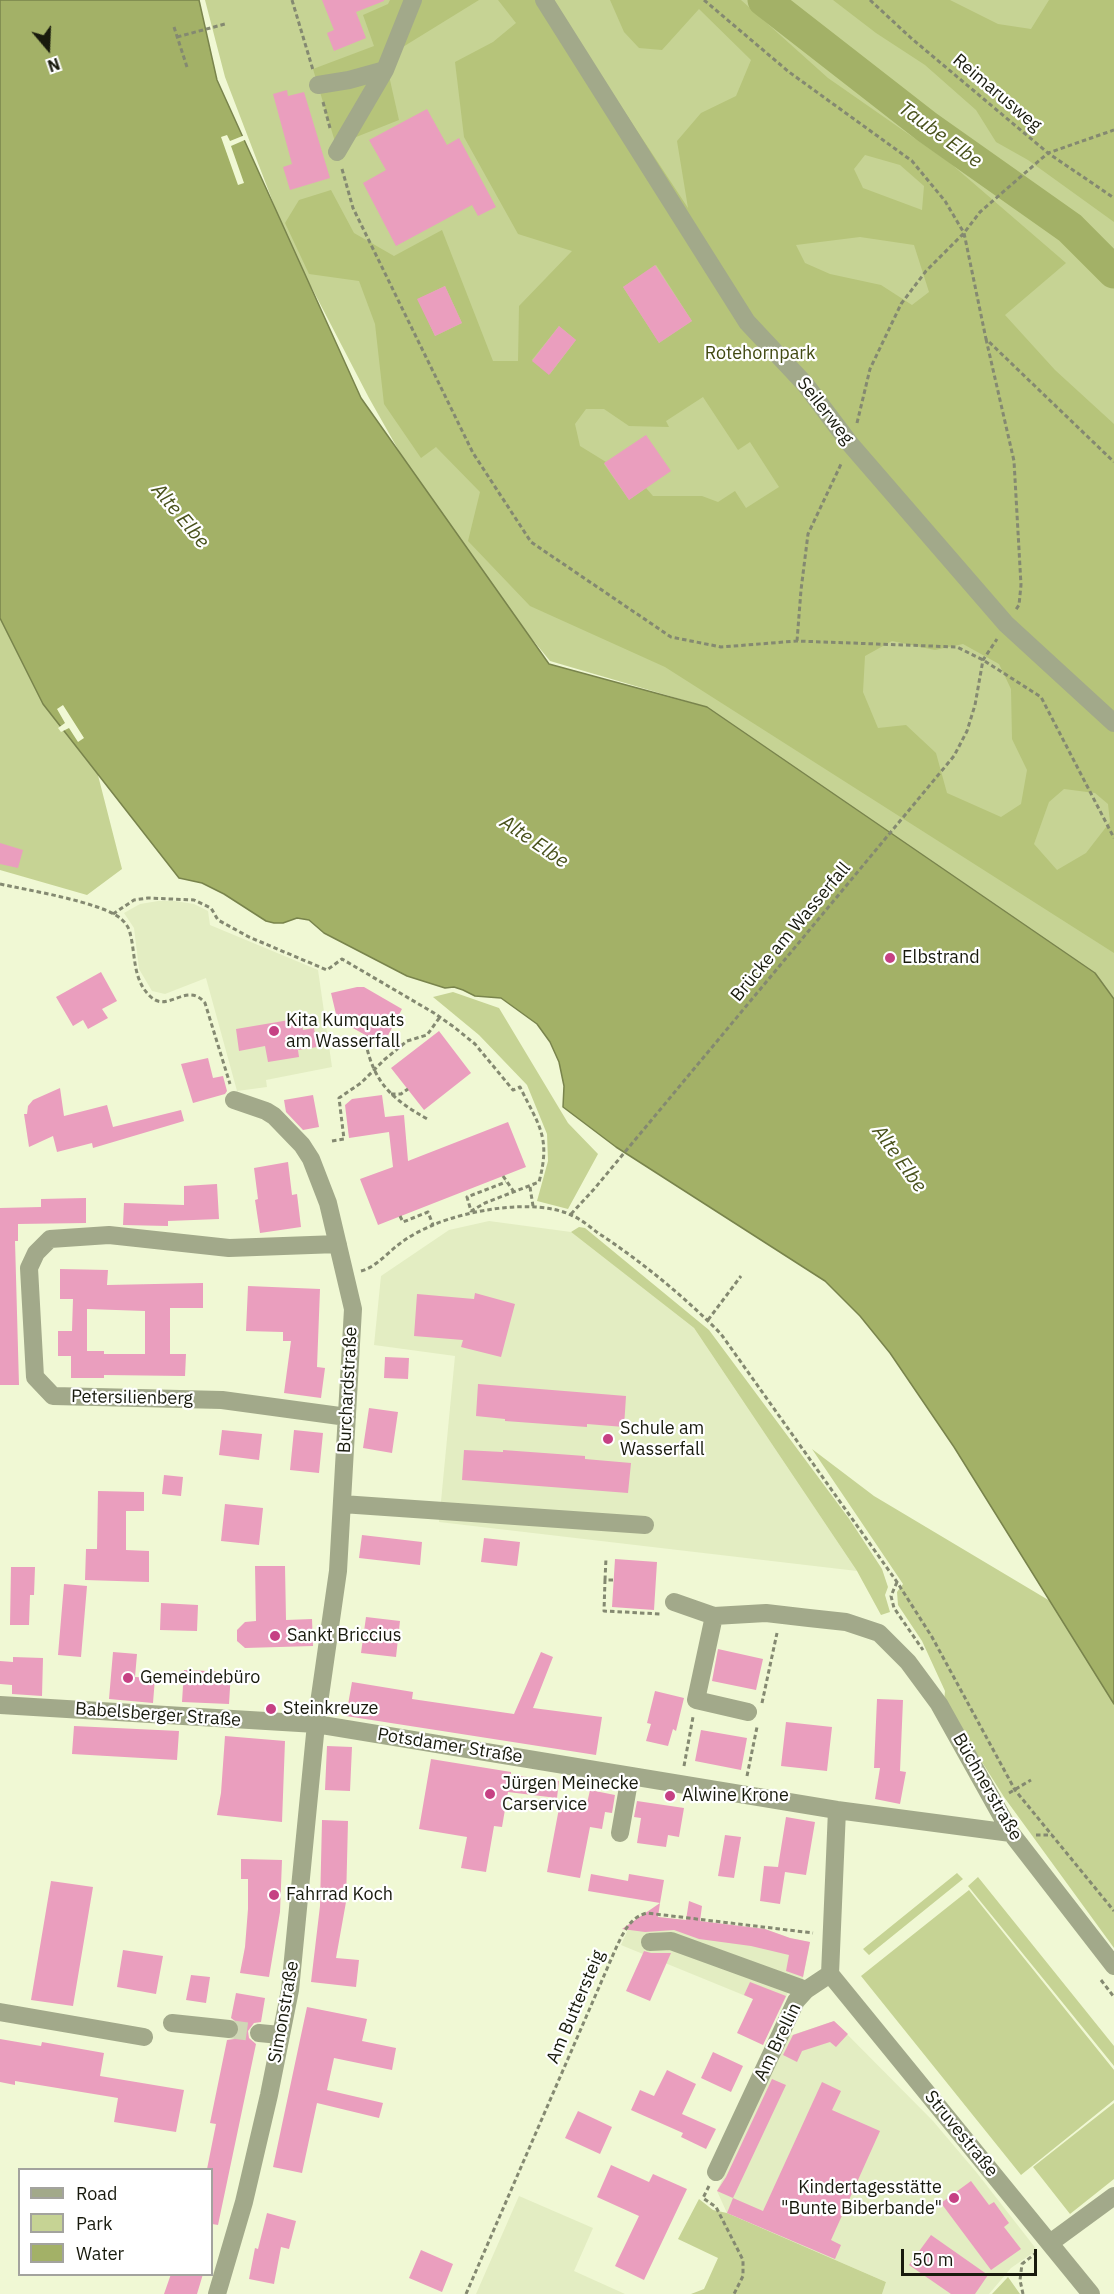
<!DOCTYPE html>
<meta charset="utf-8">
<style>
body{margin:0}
#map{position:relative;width:1114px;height:2294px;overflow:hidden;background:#f0f8d4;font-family:"IBM Plex Sans",sans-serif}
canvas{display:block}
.legend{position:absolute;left:18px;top:2168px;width:195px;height:108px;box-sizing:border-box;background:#fff;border:2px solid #a3a39e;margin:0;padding:8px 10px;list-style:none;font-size:18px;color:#181a0d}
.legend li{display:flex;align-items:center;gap:12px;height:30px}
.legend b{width:30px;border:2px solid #a3a39e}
.north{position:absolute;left:18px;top:18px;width:60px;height:60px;-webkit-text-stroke:4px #fff;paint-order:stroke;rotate:161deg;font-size:16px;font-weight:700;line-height:24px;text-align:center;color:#181a0d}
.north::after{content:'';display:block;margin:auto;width:21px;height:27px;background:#181a0d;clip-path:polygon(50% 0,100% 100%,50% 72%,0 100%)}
.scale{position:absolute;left:901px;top:2249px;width:136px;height:27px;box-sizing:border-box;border:3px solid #181a0d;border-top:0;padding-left:8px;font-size:18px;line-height:21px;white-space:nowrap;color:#181a0d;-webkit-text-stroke:4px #fff;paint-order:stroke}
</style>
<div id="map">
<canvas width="1114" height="2294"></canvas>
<ul class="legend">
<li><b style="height:8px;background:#a2a98a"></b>Road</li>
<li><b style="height:16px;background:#c6d394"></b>Park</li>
<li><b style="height:16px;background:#a3b167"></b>Water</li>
</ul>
<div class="north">N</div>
<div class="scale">50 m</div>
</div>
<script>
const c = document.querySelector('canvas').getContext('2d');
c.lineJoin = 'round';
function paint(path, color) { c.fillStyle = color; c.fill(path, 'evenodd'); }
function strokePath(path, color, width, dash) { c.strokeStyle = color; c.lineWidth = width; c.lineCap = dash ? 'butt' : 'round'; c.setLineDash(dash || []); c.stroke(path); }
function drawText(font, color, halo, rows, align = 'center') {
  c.font = font + ' "IBM Plex Sans",sans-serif'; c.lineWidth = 4.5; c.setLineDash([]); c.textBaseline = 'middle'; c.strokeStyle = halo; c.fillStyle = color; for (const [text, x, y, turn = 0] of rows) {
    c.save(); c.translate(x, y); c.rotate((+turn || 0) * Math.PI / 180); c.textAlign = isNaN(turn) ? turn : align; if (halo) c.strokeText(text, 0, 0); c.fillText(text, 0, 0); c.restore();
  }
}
paint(new Path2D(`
 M158 901H175L194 904 208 911 210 925 318 970 332 1067 266 1080 267 1087 237 1091 206 978 165 994 152 991 139 969 134 928 124 913 140 904Z
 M489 1221 571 1232 694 1328 857 1571 439 1522 455 1356 374 1345 381 1276 449 1230Z
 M640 1917H660L765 1929 790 1938 810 1942 802 1983 793 1982 780 2010 621 1945 629 1927Z
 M834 2021 933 2121 977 2173 1037 2250 1011 2268 989 2294H882L886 2282 727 2213 717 2191 789 2036Z
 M519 2196 593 2228 574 2271 625 2294H476Z`), '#e3edc2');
paint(new Path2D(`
 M205 0H1114V999L1095 973 707 707 550 661 446 534 369 398 289 244 225 77Z
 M0 536 89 740 122 869 87 895 0 870Z
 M453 992 499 1008 568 1123 598 1154 568 1209 537 1201 548 1161 547 1134 527 1085 479 1035 433 997Z
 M579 1227 585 1228 709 1330 850 1520 882 1569 888 1587 885 1595 890 1612 881 1615 857 1571 694 1328 571 1232Z
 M812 1449 874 1496 1050 1601 1114 1704V1948L1004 1797 944 1702 945 1691 922 1641 898 1605 897 1592 903 1584Z
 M957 1873 963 1879 869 1955 863 1949Z
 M978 1877 1114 2046V2066L968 1886Z
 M969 1890 1114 2070V2100L1021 2175 861 1976Z
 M1114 2103V2179L1070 2214 1033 2167Z
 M699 2199 713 2210 727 2213 886 2282 882 2294H691L704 2289 718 2258 678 2239Z
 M1008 2277 1020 2294H992Z`), '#c6d394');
paint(new Path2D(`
 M390 0H479L385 58 399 120 336 145 313 69 374 46 363 15 388 4Z
 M498 0H551L688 208 677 141 701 113 736 96 751 60 699 9 662 50 639 48 624 32 610 0H741L828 78 950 163 1066 263 1005 315 1055 370 1114 424V953L665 667 530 606 468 541 480 492 436 447 421 458 384 404 375 324 359 281 309 274 285 223 299 200 331 190 354 233 394 256 442 230 493 361H518L519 306 572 251 518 234 464 137 455 62 493 42 516 23ZM865 155 900 165 924 186 922 210 863 188 854 169ZM860 237 914 245 929 292 912 305 881 285 830 274 805 263 796 245ZM656 265 692 321 659 343 623 287ZM445 286 462 323 435 336 418 299ZM559 326 576 340 550 374 532 360ZM703 397 738 450 750 442 779 487 746 508 735 491 718 502 702 496H653L646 488 629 500 604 464 606 462 580 446 575 424 586 409H604L629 426 669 427 666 421ZM892 641 935 650 963 644 999 664 1011 689 1012 739 1027 770 1021 804 1001 817 947 793 936 753 906 725 878 728 863 692 865 656ZM1064 789 1095 793 1108 804 1110 822 1086 853 1057 870 1034 844 1049 802Z
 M833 0H950L998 24 1031 29 1049 0H1114V222L1028 160 996 142 976 110 925 65 876 33Z`), '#b6c47a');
const water = new Path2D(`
 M0 0H199L217 80 361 398 549 664 707 707 1095 973 1114 999V1704L954 1447 890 1353 860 1316 825 1281 616 1147 563 1107 564 1086 559 1062 550 1042 537 1024 501 998 475 996 463 990 454 987 445 988 407 976 324 933 309 920 297 918 283 923H274L266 921 224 894 202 883 179 878 43 704 0 618Z`);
paint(water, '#a3b167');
strokePath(water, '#79844c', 1.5);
paint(new Path2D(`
 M227 135 230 141 245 135 247 139 231 146 244 183 238 185 221 137Z
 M63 705 84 738 78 742 69 728 61 732 58 728 65 723 57 709Z`), '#f0f8d4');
strokePath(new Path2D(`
 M764 0 927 127 1070 228 1114 272`), '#a3b167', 33);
paint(new Path2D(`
 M322 0H384V1L356 12 366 38 334 51 327 33 334 30Z
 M287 90 288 96 304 92 330 178 290 190 283 167 292 164 273 94Z
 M427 109 447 145 459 138 496 207 478 216 472 205 396 246 363 183 386 170 369 140Z
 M655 265 692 321 659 343 623 287Z
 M445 286 462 323 435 336 417 299Z
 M559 326 576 340 549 375 532 361Z
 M646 435 671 471 629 500 604 463Z
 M0 843 23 850 18 868 0 864Z
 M101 972 117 1001 102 1009 108 1018 88 1029 83 1020 73 1026 56 997Z
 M357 987H364L402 1009 383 1045 344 1023 336 1014 331 993Z
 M301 1018 303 1030 314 1028 317 1047 298 1050 299 1057 268 1062 265 1046 239 1051 236 1029Z
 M439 1031 471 1073 424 1110 391 1068Z
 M208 1058 213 1078 223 1076 227 1091 225 1094 193 1103 181 1064Z
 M60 1088 64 1116 107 1105 113 1127 181 1110 184 1121 93 1148 92 1143 57 1152 53 1136 29 1147 24 1114H27L28 1106 33 1100Z
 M313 1095 319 1127 303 1130 286 1112 284 1100Z
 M382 1095 385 1117 404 1115 408 1161 508 1122 526 1167 378 1225 360 1179 393 1167 389 1132 349 1138 345 1105 352 1099Z
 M288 1162 292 1195 297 1194 301 1227 260 1233 255 1200 258 1199 254 1168Z
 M217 1184 219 1219 168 1221V1226L123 1225 124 1203 184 1205V1186Z
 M86 1198V1223L18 1224V1241H15L19 1385H0V1208L41 1207V1199Z
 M60 1269 108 1270 107 1285 203 1283V1308H170V1354H186L185 1376 104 1375V1378H71V1356H58V1331H72L73 1299H60ZM87 1309 145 1311V1354H104V1351H87Z
 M248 1286 320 1289 317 1367 325 1368 321 1398 284 1393 291 1341H283V1332L246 1331Z
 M475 1293 515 1304 501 1357 461 1347 463 1340 414 1336 417 1294 474 1299Z
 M385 1357 409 1358 408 1379 384 1378Z
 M478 1384 626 1396 624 1427 587 1424V1427L505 1421V1419L476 1416Z
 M369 1408 398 1412 392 1453 363 1448Z
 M222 1430 262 1434 259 1460 219 1455Z
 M294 1430 323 1433 319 1473 290 1470Z
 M464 1450 503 1452V1450L585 1456V1459L631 1463 628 1493 462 1480Z
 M164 1475 183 1477 181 1496 162 1494Z
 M98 1491 144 1492V1511H126V1550L149 1551V1582L85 1580 86 1549H97Z
 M225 1504 263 1508 259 1545 221 1541Z
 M362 1535 422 1542 420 1565 359 1558Z
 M484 1538 520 1542 517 1566 481 1562Z
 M615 1559 657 1562 654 1610 612 1607Z
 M255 1566H285L286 1620 312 1619 313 1646 245 1648 237 1641V1630L245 1622 256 1621Z
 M11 1567H35L34 1595H30L29 1625H10Z
 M64 1584 87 1586 81 1657 58 1655Z
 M161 1603 198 1605 197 1631 160 1630Z
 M366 1617 400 1621 396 1657 361 1653Z
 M718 1649 763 1659 756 1690 712 1681Z
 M113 1652 137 1654 135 1677 155 1678 153 1703 109 1699Z
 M541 1652 553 1657 533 1708 602 1717 596 1755 346 1716 352 1682 413 1692 412 1699 514 1714Z
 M13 1657 43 1658 42 1696 12 1694V1685L0 1684V1661L13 1662Z
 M184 1670 231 1672 229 1704 182 1702Z
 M655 1691 684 1698 676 1731 673 1729 668 1746 646 1741 651 1724 647 1723Z
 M877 1699 903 1700 900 1771 906 1772 900 1804 875 1799 880 1768H874Z
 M786 1722 832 1727 827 1771 781 1766Z
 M74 1726 179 1731 177 1760 72 1754Z
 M701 1730 747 1738 741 1770 695 1761Z
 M225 1736 285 1741 282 1822 217 1815 221 1793Z
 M327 1746 352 1747 350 1791 325 1790Z
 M431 1759 511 1772V1775L559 1781 557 1798 508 1792 502 1827 494 1826 486 1872 461 1868 467 1837 419 1829Z
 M590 1790 615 1795 612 1813 605 1812 602 1829 590 1827 580 1878 547 1872 560 1803 586 1808Z
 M637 1801 684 1808 679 1837 668 1835 666 1847 637 1843 641 1818 634 1817Z
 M786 1817 815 1822 806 1875 785 1872 780 1904 760 1901 764 1866 778 1867Z
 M322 1820 348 1821 346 1902 336 1958 359 1960 356 1987 311 1982 320 1906Z
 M725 1835 741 1837 734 1878 718 1876Z
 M241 1859 282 1860 280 1912 269 1977 240 1973 245 1947 248 1909V1879H241Z
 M591 1874 628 1881 629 1874 664 1880 660 1903 588 1891Z
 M51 1881 93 1887 73 2006 31 2000Z
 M689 1901 702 1906 700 1921 765 1929 790 1938 810 1942 803 1977 786 1971 789 1955 751 1946 699 1939 674 1930 645 1932 622 1929 660 1903 658 1917 686 1920Z
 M123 1950 163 1956 156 1994 117 1987Z
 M644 1951 651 1953H671L650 2001 626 1991Z
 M191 1975 210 1977 206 2003 186 2000Z
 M750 1982 786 1996 763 2045 737 2033 753 1999 744 1995Z
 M236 1993 265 1998 261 2022 254 2023 248 2031 249 2038 256 2044 218 2225 212 2224V2169H207L216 2124 210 2123 227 2040 234 2039 240 2031 239 2024 231 2018Z
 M307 2007 367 2019 362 2041 396 2048 392 2070 334 2058 327 2090 383 2103 379 2118 317 2103 302 2173 273 2167Z
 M834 2021 848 2034 836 2047 830 2042 802 2051 797 2062 783 2055 793 2035Z
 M0 2039 41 2046 42 2042 104 2053 100 2076 184 2090 176 2132 114 2122 118 2098 15 2081V2085L0 2082Z
 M713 2052 743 2066 731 2092 701 2078Z
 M667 2070 696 2084 682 2114 716 2129 706 2149 681 2137 683 2133 631 2110 640 2090 654 2096Z
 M772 2079 786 2085 733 2198 717 2191 726 2177Z
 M822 2082 841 2091 832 2110 880 2131 831 2240 841 2245 835 2259 727 2213 733 2198 763 2211Z
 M578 2111 612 2127 600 2154 565 2138Z
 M611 2165 649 2182 653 2174 687 2189 644 2280 615 2266 639 2216 597 2197Z
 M971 2181 989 2205 994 2202 1009 2223 1004 2227 1021 2249 991 2270 941 2203Z
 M267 2213 296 2221 289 2249 281 2247 274 2284 249 2279 255 2248 258 2249Z
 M931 2235 988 2275 975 2294H951L909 2265Z
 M421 2250 453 2264 442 2292 409 2278Z
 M171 2274H203L197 2294H164Z`), '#ea9ebe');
strokePath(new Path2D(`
 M229 2029 259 2033`), '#d0d7b6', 18, [18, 9]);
strokePath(new Path2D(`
 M292 0 313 70
 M704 0 789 72 912 161 945 201 964 233 986 339 1114 462
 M870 0 911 38 1048 153 1114 198
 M174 27 187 67
 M177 37 225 24
 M323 102 330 128
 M342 169 353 208 473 453 531 542 671 637 721 647 797 641 957 647 983 660 1041 697 1114 838
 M986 339 1014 461 1021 585 1019 605 1015 611
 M857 423 870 369 901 304 926 271 964 233 980 212 1048 153 1114 130
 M797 641 801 590 808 534 842 462
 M0 884C27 890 100 902 120 918 124 921 129 927 130 933 136 955 132 980 151 997 168 1013 187 981 205 1003L230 1084
 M113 914 134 900 148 898 194 900 211 908 218 920 249 937 327 970 342 959 434 1013 454 1027 475 1044 513 1090 520 1087C539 1126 551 1137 539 1182L485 1203 471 1211 467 1197 506 1182
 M368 1036 365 1040C374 1084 392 1099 429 1120
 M391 1094H401L408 1089
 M332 1141 344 1139 339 1098 361 1083 384 1060 407 1041 427 1035 440 1017
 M503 1176 514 1192
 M530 1187 533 1206
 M571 1214 595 1188 954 756 967 731 975 705 983 660 997 639
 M400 1216 403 1222 428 1212 433 1225
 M361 1271C376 1267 386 1254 398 1245 408 1237 421 1230 433 1225 468 1210 535 1198 571 1215 581 1219 590 1227 598 1233 641 1261 686 1298 721 1334L897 1582 932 1637 1015 1790 1114 1911
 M708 1320 741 1276
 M605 1580 606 1558
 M613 1580H605L604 1611 661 1614
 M897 1582 891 1596 894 1608 923 1650
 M762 1703 777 1633
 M684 1766 693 1717
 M747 1776 757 1727
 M1009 1793 1031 1780
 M1036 1835H1052
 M1101 1980 1114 1997
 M709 2186 703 2198 716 2207 743 2260V2276L734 2294
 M466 2294 616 1948C623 1933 630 1917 647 1913L813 1933
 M1023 2294 1020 2280 1022 2264 1036 2253`), '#848971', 3, [4.5, 3]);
strokePath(new Path2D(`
 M544 0 747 322 805 384 851 445 1006 624 1114 723
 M318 85 349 80 385 70 413 0
 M337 152 385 70
 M338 1244 229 1248 109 1235 50 1239 36 1253 29 1268 35 1377 53 1396 222 1400 347 1417
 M342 1504 645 1525
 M674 1602 714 1616 766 1613 809 1618 846 1622 879 1633 908 1662 939 1704 1011 1833 1114 1966
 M714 1616 696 1700 748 1712
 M0 1705 316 1724 837 1810 1011 1833
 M620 1833 630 1776
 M650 1942 671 1941 806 1990
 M830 1974 1091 2294
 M830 1974 837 1810
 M0 2012 144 2037
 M172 2023 229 2029
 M259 2033 280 2035
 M716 2172 796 2001 806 1990 830 1974
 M1050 2243 1114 2196
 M217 2294 244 2202 269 2095 290 1990 316 1724 338 1571 353 1309 328 1203 311 1159 302 1145 274 1116 266 1111 234 1100`), '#a2a98a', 18);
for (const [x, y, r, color] of [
 [890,958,6,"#c64184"],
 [274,1031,6,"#c64184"],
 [608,1439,6,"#c64184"],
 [275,1636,6,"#c64184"],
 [128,1678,6,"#c64184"],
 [271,1709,6,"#c64184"],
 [490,1794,6,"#c64184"],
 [670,1796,6,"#c64184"],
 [274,1895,6,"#c64184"],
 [954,2198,6,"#c64184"]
]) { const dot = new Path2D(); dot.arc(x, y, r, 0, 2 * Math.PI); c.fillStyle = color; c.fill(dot); strokePath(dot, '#fff', 2); }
drawText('18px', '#181a0d', '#fff', [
 ["Reimarusweg",997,93,40],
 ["Seilerweg",825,411,52],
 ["Brücke am Wasserfall",791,932,-50],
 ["Burchardstraße",348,1390,-87],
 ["Petersilienberg",132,1398,1],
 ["Babelsberger Straße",158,1715,4],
 ["Potsdamer Straße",450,1746,9],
 ["Büchnerstraße",987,1787,60],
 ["Am Buttersteig",576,2007,-67],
 ["Simonstraße",284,2012,-80],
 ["Am Brellin",778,2042,-64],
 ["Struvestraße",961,2134,51]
]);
drawText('18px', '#414912', '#fff', [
 ["Rotehornpark",760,354]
]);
drawText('18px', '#181a0d', '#fff', [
 ["Elbstrand",902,958],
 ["Kita Kumquats",286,1021],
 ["am Wasserfall",286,1042],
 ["Schule am",620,1429],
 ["Wasserfall",620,1450],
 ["Sankt Briccius",287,1636],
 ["Gemeindebüro",140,1678],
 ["Steinkreuze",283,1709],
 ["Jürgen Meinecke",502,1784],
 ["Carservice",502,1805],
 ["Alwine Krone",682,1796],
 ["Fahrrad Koch",286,1895],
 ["Kindertagesstätte",942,2188,"right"],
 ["\"Bunte Biberbande\"",942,2209,"right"]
], 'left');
drawText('italic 20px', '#49521c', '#fff', [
 ["Taube Elbe",940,135,36],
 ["Alte Elbe",180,516,50],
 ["Alte Elbe",534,842,34],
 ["Alte Elbe",899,1159,54]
]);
</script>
